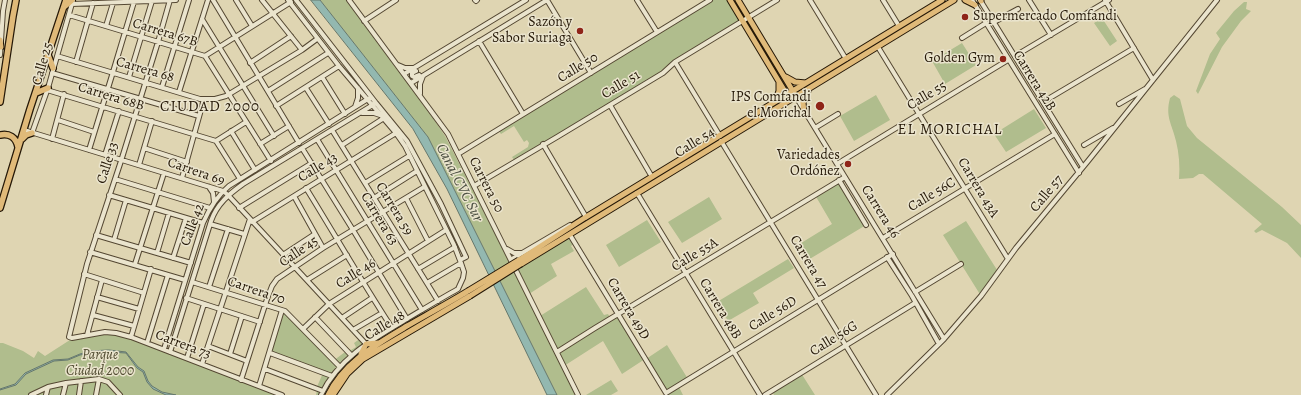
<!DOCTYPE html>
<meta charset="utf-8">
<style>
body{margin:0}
canvas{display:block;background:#dfd5b2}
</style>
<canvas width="1301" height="395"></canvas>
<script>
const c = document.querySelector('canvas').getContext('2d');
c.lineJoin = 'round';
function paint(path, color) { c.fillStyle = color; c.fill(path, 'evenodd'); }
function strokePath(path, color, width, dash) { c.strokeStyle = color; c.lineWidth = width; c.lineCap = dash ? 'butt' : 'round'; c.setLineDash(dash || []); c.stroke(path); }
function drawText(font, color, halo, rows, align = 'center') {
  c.font = font + ' Alegreya,serif'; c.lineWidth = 3; c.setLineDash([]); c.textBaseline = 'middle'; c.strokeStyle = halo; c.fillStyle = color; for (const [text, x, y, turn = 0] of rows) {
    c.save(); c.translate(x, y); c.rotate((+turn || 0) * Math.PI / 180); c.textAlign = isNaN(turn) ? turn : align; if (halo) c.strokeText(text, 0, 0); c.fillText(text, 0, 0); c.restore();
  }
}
paint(new Path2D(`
 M320 0H346L435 121 445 136 508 259 517 270 571 237 575 243 571 246 574 251 551 264 557 276 529 294 540 316 586 287 604 315 608 314 611 319 618 315 646 359 667 345 688 379 678 385 683 395H667L645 359 622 374 603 341 564 366 578 395H557L428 137Z
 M710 0H727L741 22 675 62 663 73 515 161 512 157 528 147 529 143 527 140 524 142 514 126 501 134 498 130Z
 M1244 2H1247L1246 9 1251 11 1241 21 1222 47 1198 94 1196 91 1210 54 1220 39 1216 33 1234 11Z
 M1102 18 1117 41 1110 46 1094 23Z
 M962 43 976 65 945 84 932 61Z
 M876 95 890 120 854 141 840 116Z
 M1174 95 1180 99 1187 126 1197 138 1282 207 1301 225V258L1287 243 1262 230 1256 233 1254 231 1262 224 1203 174H1199L1193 178 1179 179C1180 166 1179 153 1176 141 1172 124 1165 117 1170 98Z
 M1034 109 1046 128 1006 152 994 134Z
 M839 180 866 225 808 260 798 245 832 224 815 195Z
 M709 197 722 219 682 243 668 222Z
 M647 220 661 242 619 267 606 245Z
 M966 221 999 273 981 296 943 235Z
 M788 259 794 268 753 293 759 303 728 321 717 302Z
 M282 310 333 361 349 349 351 350 356 347 354 343 361 338 366 344 340 367 322 395H316L317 390 316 389 323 373 270 353Z
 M116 333 282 395H0V343H3L23 351 34 358 38 351 45 356 73 338 87 335Z
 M801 373 815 395H774L772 391Z
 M611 380 618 391 611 395H586Z`), '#b0bd8d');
const water = new Path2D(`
 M311 0H320L428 137 557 395H547L447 189 413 129Z
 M109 350 126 352 138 367 144 371 148 381 152 386 162 392 176 395H166L153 389 147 382 143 372 137 368 126 353 109 352 91 353 80 355 68 360 54 361 26 374 16 385 0 390V389L15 384 25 373 53 360 68 359 80 354 91 351Z`);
paint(water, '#93b8b0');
strokePath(water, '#67786c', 1);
const minor = new Path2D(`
 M170 0 158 42 121 161 87 264 69 337 72 338 105 332 116 333 131 337 282 395
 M213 0 299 143
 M236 0 252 26
 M262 0 302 50
 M288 0 339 66 396 133 405 146 454 245 461 263 464 272 463 278 458 289C440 299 422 310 405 320 371 340 338 359 321 395
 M296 0 376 103 407 141 441 204 466 257 460 260
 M349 0 448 134 578 395
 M475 0 476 1 477 0
 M547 0 591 73
 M637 0 657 32
 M810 0 846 59
 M883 0 899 26
 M972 0 1079 173
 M980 0 1083 167
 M1029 0 1051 35
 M1105 0 1153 80
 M72 4 176 0
 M69 15 205 56 271 161
 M202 19 274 136
 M364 21 396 0
 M994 22 1018 9
 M106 26 113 3
 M962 38 986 23
 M479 41 523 114
 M878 47 1008 259
 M0 55 3 11 5 0
 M57 56 200 99H215L226 96 302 50 317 39
 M205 56 291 2
 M1015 56 1109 0
 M76 62 93 3
 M675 62 720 136
 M250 63 291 36
 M398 65 405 68H415
 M416 71 412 73V76L414 77 419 75
 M52 73 199 116
 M404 74 526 0
 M129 77 152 1
 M322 77 345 114
 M411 83 547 0
 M162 87 189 0
 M306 88 329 124
 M47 90 216 141 240 179
 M268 91 328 53
 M179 92 208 0
 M420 94V84L423 76
 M796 97 944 339
 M1043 102 1134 48
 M1119 104 1145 89
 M610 105 652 177
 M276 106 339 66
 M355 107 358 98V88
 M362 113H374L380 115
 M58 120 94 132
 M815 128 838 114
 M24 130 223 191 228 195 366 344
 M332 130 438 301
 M231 131 255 170
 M32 133 48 88 73 0
 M52 139 64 94
 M317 139 422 310
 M216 141 246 122
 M721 141 876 395
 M260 144 289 126
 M543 144 586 217 585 218
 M342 145 384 118
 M1084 145 1113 128
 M144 148 187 162
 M302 148 353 230 407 319
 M89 150 113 72 134 2
 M458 154 710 0
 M105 155 119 111
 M837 164 1008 60
 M139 165 152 121
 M182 178 204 99
 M115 179 210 208
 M839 180 866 225
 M365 183 409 156
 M474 186 557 137 663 73 675 62 777 0
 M209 187 213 193 214 202
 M306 188C335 235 362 282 392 328
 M637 193 760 395
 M109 195 203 223
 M294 196 323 248
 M374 198 417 171
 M406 198 428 241
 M239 208 312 163
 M252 222 396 133
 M210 224 244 234
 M96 235 191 263
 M570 235 666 393
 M883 238 1055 134
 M114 240 126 200
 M507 249 514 253H521
 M90 252 185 280
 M157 253 169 213
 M283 255 315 234
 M887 257 912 296 939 344
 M173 258 186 218
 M512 259 570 225
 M135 264 164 173
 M418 269 455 247
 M84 274 144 293
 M307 280 347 255
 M192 282 285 311 340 367
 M427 283 461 263
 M209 287 228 229
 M915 292 961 264
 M97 297 139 309
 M186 298 260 322
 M93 315 134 326
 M315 317 351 355
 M342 318 372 298
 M303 329 329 304 446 230
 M353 330 382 313
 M87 335 102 280
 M131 337 151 269
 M147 343 168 275
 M208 346 247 361
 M164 349 203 223C209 209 217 196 229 186L371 97
 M170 352 211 221C217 204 229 194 243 184L376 103
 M557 352 595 328 845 177
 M270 353 332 376
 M230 354 242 316
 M187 358 204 304
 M202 364 250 219
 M265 369 323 391
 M241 380 267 299 272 286 277 279 323 248 424 187
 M259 386 282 310
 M666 393 893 254
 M31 395 48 387 66 383 99 379 108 382 120 395
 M46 395 48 387
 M63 395 66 383
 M79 395 81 381
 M96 395 99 379
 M765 395 915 303
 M887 395 944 339 981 296 1016 248 1088 161 1217 0`);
const major = new Path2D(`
 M730 0 787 95H789
 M738 0 794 93
 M965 0 975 5
 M981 0V1
 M0 40 1 47
 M786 77 795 82 806 83
 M775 102 779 91V82
 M804 111 803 103 808 91
 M519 260 586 217 942 0
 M521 264 954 0
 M361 354 366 344 378 343
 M328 395C345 361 376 345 407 326 428 314 448 303 468 291
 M333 395 347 374 363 359 470 296`);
const highway = new Path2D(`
 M64 7 72 0
 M48 55 53 68
 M36 93 48 88
 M0 102 13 16 16 0
 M0 135C9 133 16 137 18 147
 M22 139 26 135 32 133
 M0 208 30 109 66 0`);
strokePath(minor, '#544732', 6);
strokePath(major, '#251807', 7);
strokePath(highway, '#251807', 8);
strokePath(minor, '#eae4cd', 4);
strokePath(major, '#e0ba79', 5);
strokePath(highway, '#e0ba79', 5.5);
const majorBridge = new Path2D(`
 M468 291 519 260
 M470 296 521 264`);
strokePath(majorBridge, '#251807', 7, []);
strokePath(majorBridge, '#e0ba79', 5);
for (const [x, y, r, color] of [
 [965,17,4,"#8f2418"],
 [580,31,4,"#8f2418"],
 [1003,59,4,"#8f2418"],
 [820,106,5,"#8f2418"],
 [848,164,4,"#8f2418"]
]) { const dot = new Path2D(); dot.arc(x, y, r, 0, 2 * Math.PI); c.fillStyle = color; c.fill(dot); strokePath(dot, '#eae4cd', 1.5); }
drawText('14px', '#251807', '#eae4cd', [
 ["Supermercado Comfandi",973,17,"left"],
 ["Sazón y",572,23],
 ["Sabor Suriaga",572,39],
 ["Golden Gym",995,59],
 ["IPS Comfandi",811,98],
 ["el Morichal",811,114],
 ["Variedades",840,156],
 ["Ordóñez",840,172]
], 'right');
drawText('14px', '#251807', '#eae4cd', [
 ["Carrera 67B",165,33,17],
 ["Calle 25",43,64,-74],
 ["Calle 50",578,68,-31],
 ["Carrera 68",145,70,16],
 ["Carrera 42B",1034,81,58],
 ["Calle 51",621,85,-31],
 ["Calle 55",927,96,-31],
 ["Carrera 68B",111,97,17],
 ["Calle 54",695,143,-32],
 ["Calle 33",108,163,-72],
 ["Calle 43",318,168,-31],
 ["Carrera 69",196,172,19],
 ["Carrera 50",486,185,63],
 ["Carrera 43A",978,188,59],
 ["Calle 57",1047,194,-50],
 ["Calle 56C",932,195,-31],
 ["Carrera 59",394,209,59],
 ["Carrera 46",880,212,58],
 ["Carrera 63",379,219,59],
 ["Calle 42",193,225,-69],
 ["Calle 45",299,252,-34],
 ["Calle 55A",695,255,-31],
 ["Carrera 47",808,262,59],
 ["Calle 46",356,274,-32],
 ["Carrera 70",256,291,19],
 ["Carrera 49D",628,309,59],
 ["Carrera 48B",720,309,59],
 ["Calle 56D",773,314,-32],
 ["Calle 48",385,326,-31],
 ["Calle 56G",834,339,-32],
 ["Carrera 73",183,345,21]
]);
drawText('italic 14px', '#4f4a2f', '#eae4cd', [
 ["Parque",100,356],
 ["Ciudad 2000",100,372]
]);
c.letterSpacing = '1px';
drawText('15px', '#251807', '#eae4cd', [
 ["CIUDAD 2000",210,107],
 ["EL MORICHAL",950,130]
]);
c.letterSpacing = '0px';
drawText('italic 15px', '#4c5042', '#eae4cd', [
 ["Canal CVC Sur",459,183,63]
]);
</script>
